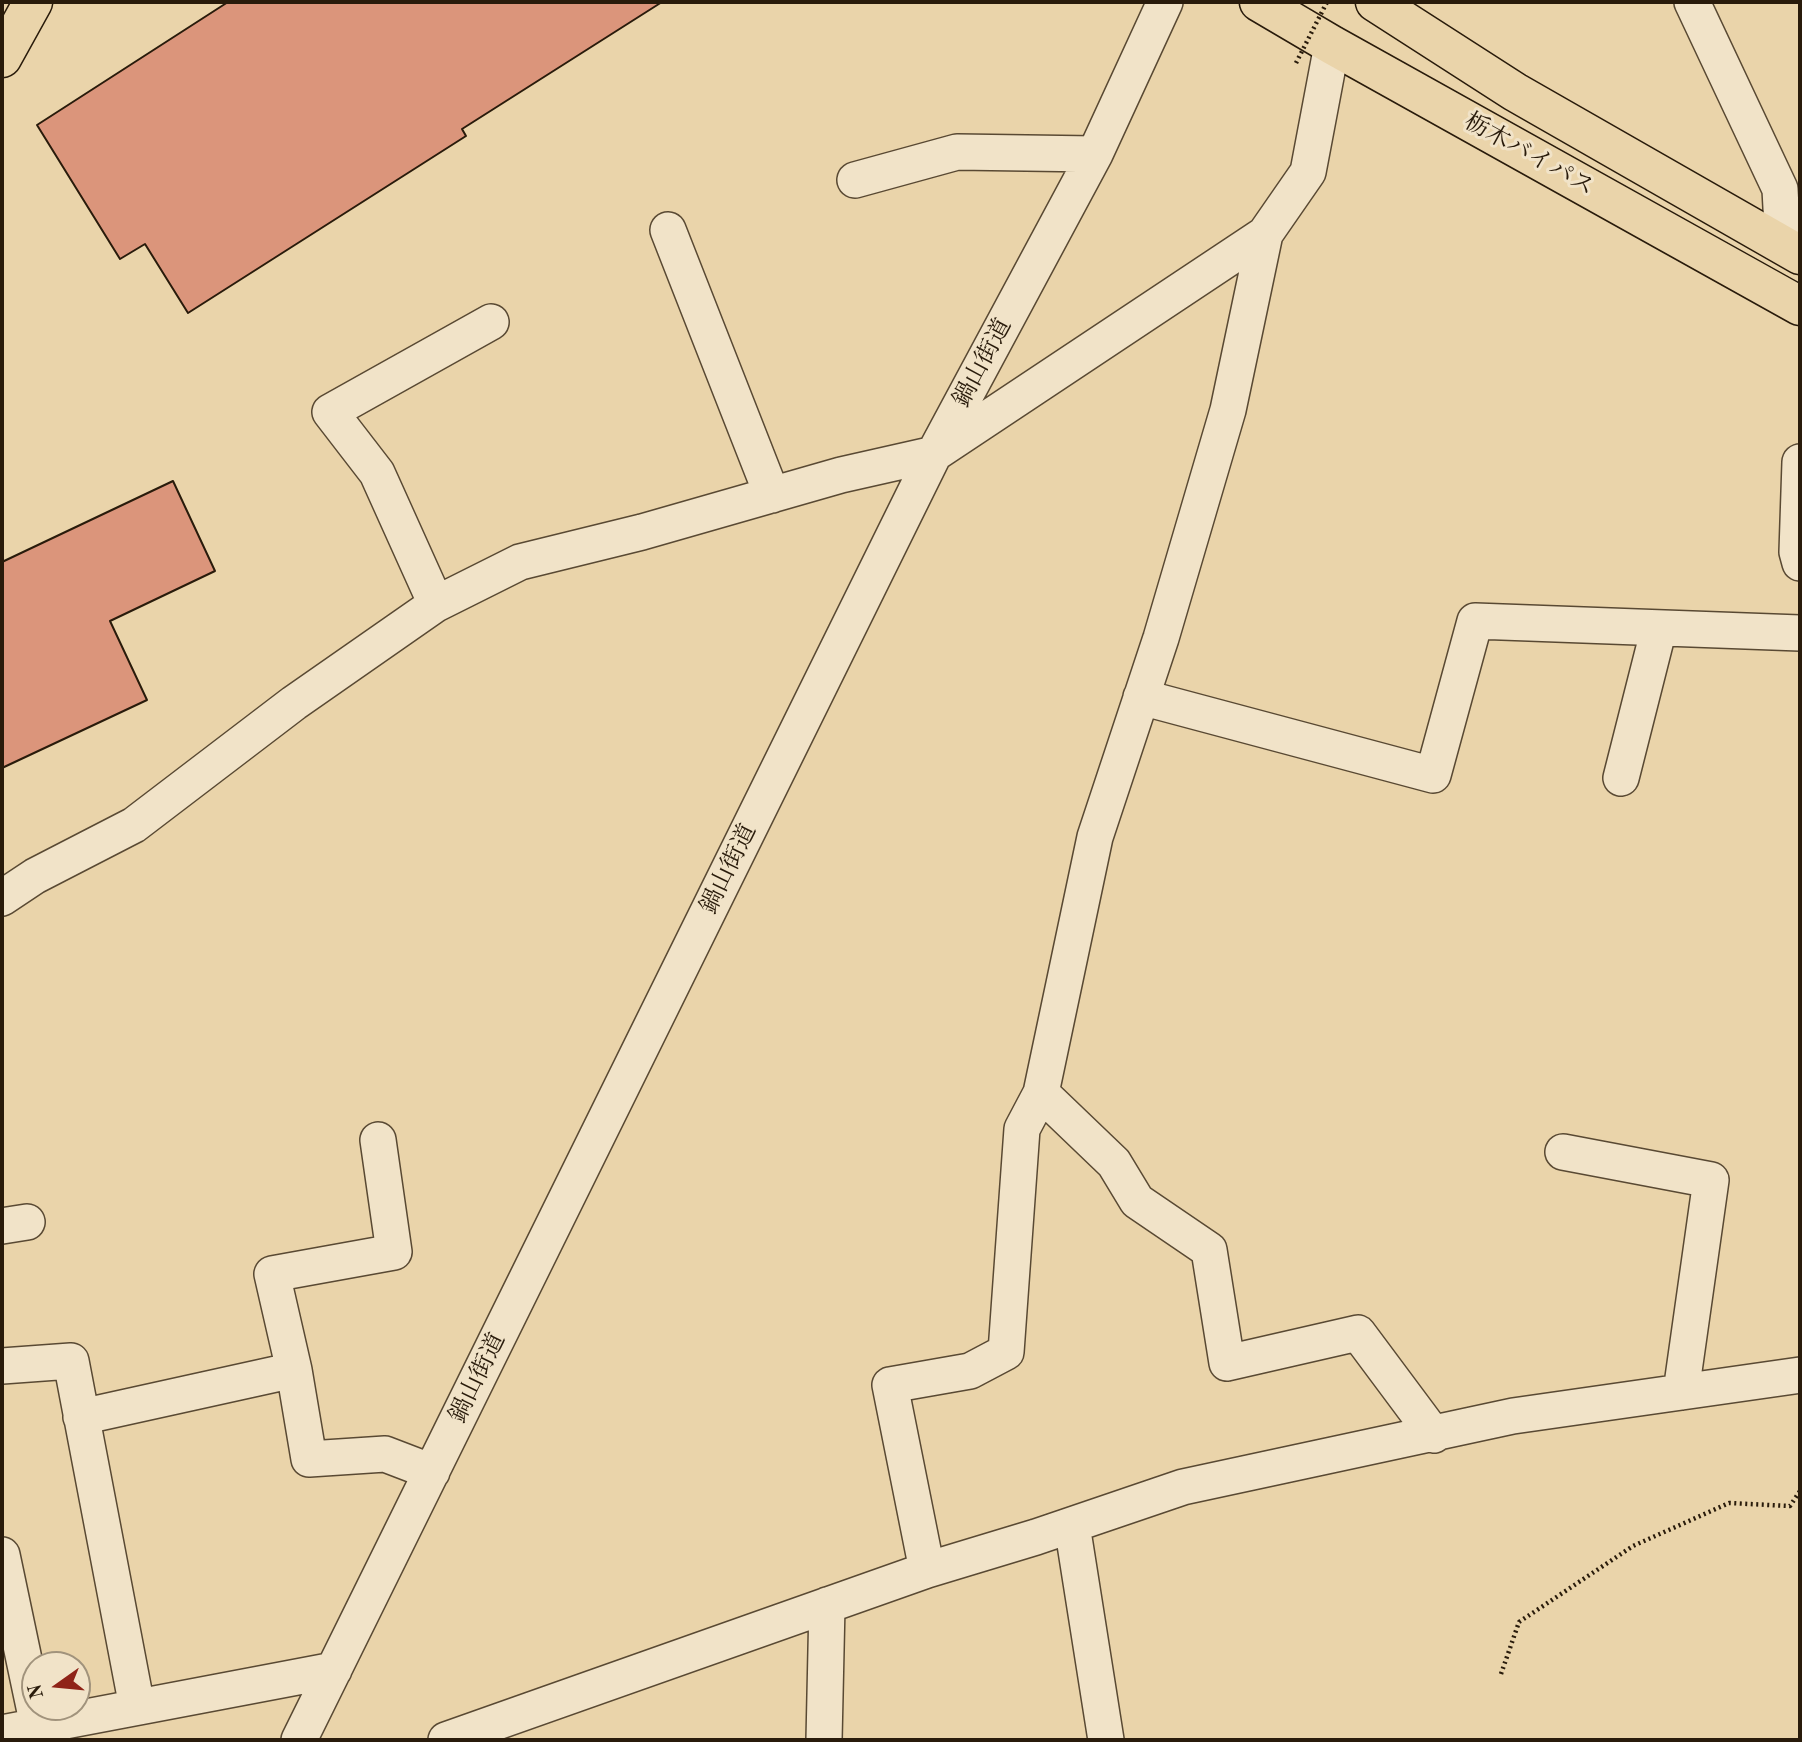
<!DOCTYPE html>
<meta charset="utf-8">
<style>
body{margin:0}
#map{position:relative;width:1802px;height:1742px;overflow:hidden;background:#ead4aa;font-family:"Old Standard TT",serif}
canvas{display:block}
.frame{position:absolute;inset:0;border:4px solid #291b0b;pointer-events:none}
.north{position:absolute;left:21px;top:1651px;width:70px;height:70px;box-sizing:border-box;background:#f1e3c8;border:2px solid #a1937c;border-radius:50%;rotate:255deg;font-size:19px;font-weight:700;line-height:28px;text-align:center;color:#291b0b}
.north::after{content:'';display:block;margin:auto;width:24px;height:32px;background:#8f2418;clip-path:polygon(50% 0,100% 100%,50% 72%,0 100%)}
</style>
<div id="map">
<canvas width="1802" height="1742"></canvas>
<div class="frame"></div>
<div class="north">N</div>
</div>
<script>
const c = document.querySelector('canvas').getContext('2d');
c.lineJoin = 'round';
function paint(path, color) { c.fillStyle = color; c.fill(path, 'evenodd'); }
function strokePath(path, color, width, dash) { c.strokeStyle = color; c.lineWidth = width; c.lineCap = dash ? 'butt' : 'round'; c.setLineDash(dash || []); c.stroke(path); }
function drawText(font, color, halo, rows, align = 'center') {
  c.font = font + ' "Old Standard TT","Noto Serif JP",serif'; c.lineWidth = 6; c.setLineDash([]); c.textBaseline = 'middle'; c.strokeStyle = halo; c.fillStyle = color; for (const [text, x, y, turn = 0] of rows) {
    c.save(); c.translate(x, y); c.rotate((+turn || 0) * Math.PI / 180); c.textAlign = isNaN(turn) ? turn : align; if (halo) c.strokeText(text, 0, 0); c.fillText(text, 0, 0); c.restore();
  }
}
const building = new Path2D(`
 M228 2H662L462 129 466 136 188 313 145 244 120 259 37 125Z
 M173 481 215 571 110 621 147 700 2 768V562Z`);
paint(building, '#db957b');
strokePath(building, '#291b0b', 2);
const minor = new Path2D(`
 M1692 2 1780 189 1783 245
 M1332 45 1308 172 1265 234 1228 410 1161 638 1095 837 1041 1093 1114 1163 1137 1201 1209 1250 1227 1363 1358 1333 1434 1435
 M855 180 957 152 1095 154
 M668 230 772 495
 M1800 462 1797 552 1800 563
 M436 604 377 473 330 412 491 322
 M1141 697 1433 775 1475 621 1800 633
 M1621 778 1659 628
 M2 898 35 876 134 825 294 703 436 604 520 562 642 532 841 475 934 454 1265 234
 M1563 1152 1711 1180 1681 1392
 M2 1226 27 1222
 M2 1366 71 1361 137 1707
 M294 1370 309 1459 385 1454 432 1472
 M81 1417 294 1370 272 1274 394 1252 378 1140
 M1072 1525 1106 1740
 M2 1555 38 1726
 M927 1570 890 1385 970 1371 1006 1352 1022 1129 1041 1093
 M2 1733 334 1670
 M299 1740 934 454 1095 154 1165 2
 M446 1740 927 1570 1036 1537 1183 1487 1513 1416 1800 1375
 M824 1740 827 1605`);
const major = new Path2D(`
 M1259 2 1332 45 1800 306
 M1375 2 1515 92 1800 255
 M2 58 33 2`);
strokePath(minor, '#594933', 38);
strokePath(major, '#291b0b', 41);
strokePath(new Path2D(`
 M1501 1674 1519 1622 1633 1546 1729 1503 1790 1506 1800 1491`), '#291b0b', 4.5, [2, 3.5]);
strokePath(minor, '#f1e3c8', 35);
strokePath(major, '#ead4aa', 38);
strokePath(new Path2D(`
 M1296 63 1327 2`), '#291b0b', 4.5, [2, 3.5]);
drawText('24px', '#291b0b', '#f1e3c8', [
 ["栃木バイパス",1529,155,29],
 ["鍋山街道",983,363,-62],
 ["鍋山街道",729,869,-64],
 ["鍋山街道",478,1378,-64]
]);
</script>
